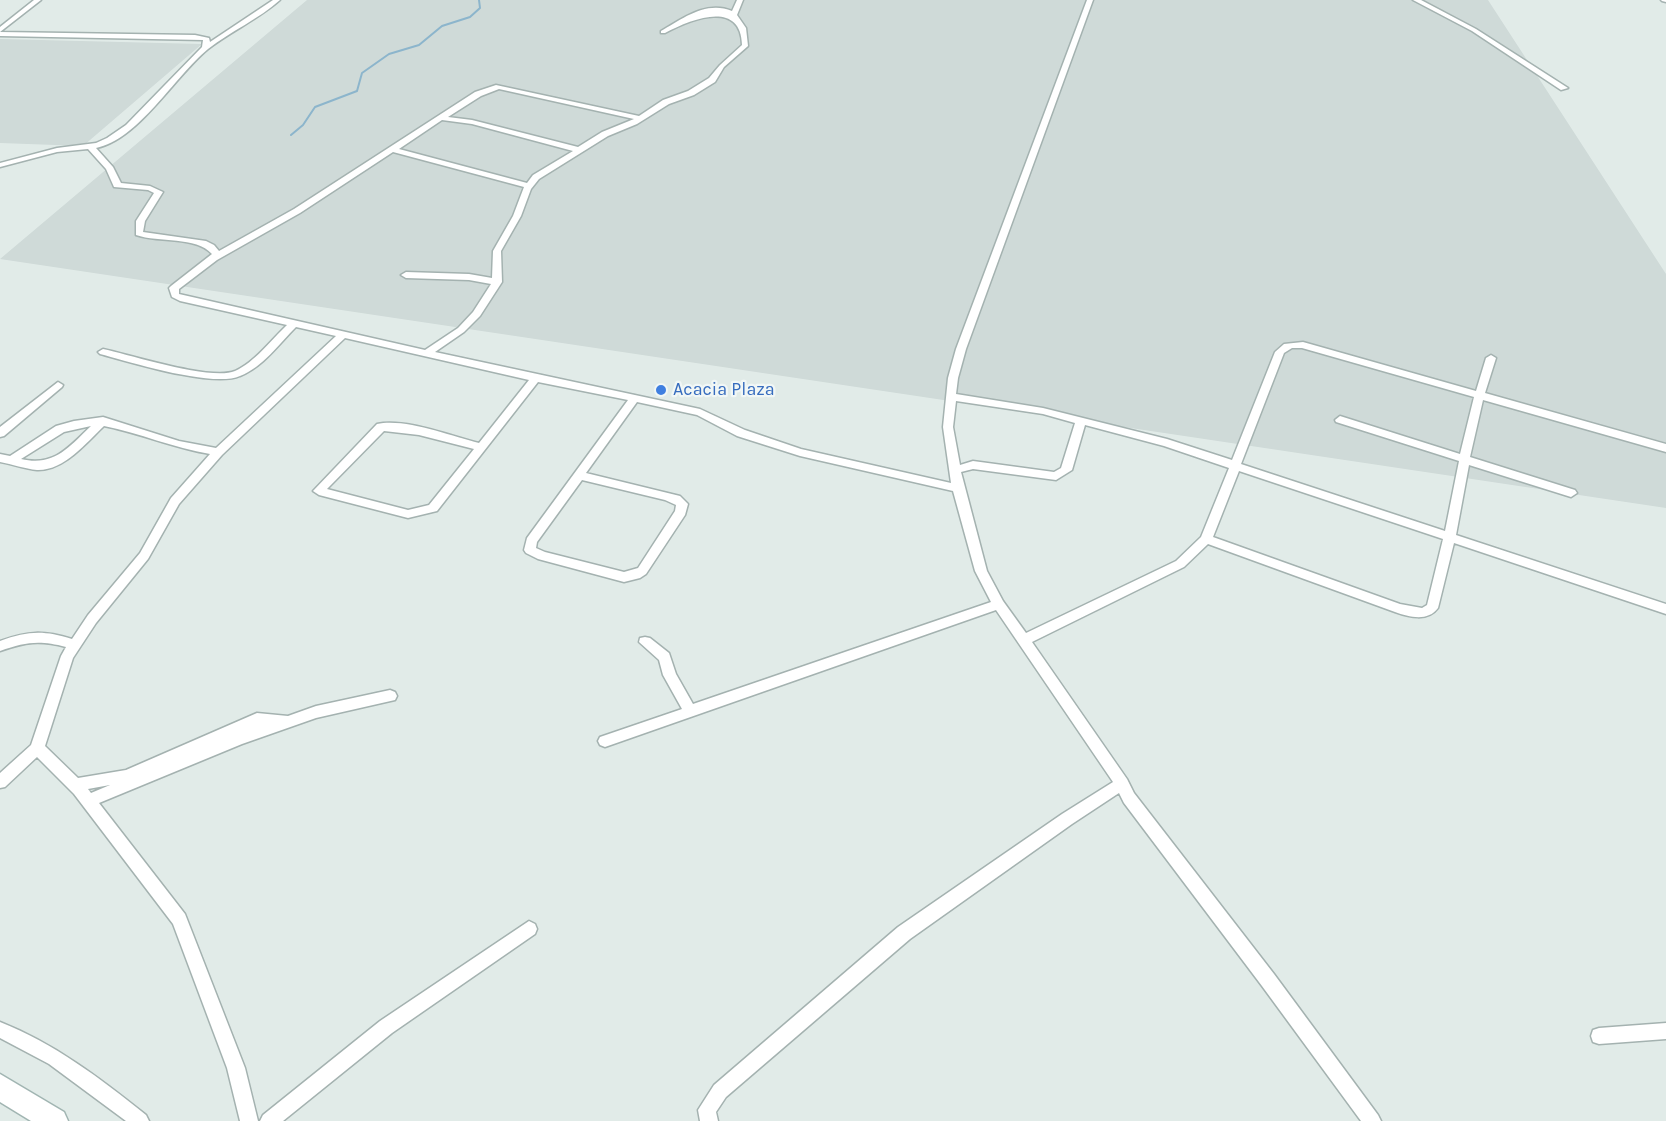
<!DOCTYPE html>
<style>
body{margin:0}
canvas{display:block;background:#e1ebe8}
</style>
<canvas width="1666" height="1121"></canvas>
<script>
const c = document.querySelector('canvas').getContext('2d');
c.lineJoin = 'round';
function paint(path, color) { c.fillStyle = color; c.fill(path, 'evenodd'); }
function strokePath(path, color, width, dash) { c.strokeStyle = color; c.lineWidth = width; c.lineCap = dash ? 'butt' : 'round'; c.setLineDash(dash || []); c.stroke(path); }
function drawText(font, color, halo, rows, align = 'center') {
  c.font = font + ' Karla,sans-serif'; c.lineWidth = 4.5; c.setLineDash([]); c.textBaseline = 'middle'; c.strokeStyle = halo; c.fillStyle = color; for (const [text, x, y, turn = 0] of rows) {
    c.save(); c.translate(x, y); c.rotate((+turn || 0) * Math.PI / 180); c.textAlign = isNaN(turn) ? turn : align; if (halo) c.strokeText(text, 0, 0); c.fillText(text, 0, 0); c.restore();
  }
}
paint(new Path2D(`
 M307 0H1488L1666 274V508L0 259Z
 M0 39 202 44 83 146 0 143Z`), '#cfdad8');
strokePath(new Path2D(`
 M291 135 303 125 315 107 357 91 362 73 389 54 419 45 442 26 470 17 480 8 479 0`), '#8cb5cc', 2);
const minor = new Path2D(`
 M34 0H41L0 32 195 35 209 38 210 42 273 0H280C259 19 231 31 208 49 175 76 138 140 96 148L113 167 121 183 150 186 163 192 145 221 143 232 206 241 214 245 219 251 294 209 475 92 496 85 639 116 663 100 688 91 709 78 720 65 742 45C741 0 693 18 665 33H661V31C682 19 706 0 732 11L737 0H743L737 15 746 28 748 46 724 67 715 82 694 95 669 104 637 124 608 136 539 179 531 189 521 216 501 251 502 282 480 316 464 332 435 352 700 409 745 430 801 449 951 483 943 427 948 378 956 349 1087 0H1093L966 349 958 378 956 394 1043 408 1167 439 1232 460 1275 352 1284 344 1303 342 1476 391 1486 358 1491 355 1496 358 1485 393 1666 444V452L1483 400 1470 457 1575 490 1577 493 1571 497 1469 465 1456 535 1666 604V614L1454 543 1438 608C1428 622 1409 617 1395 612L1208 544 1184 567 1032 642 1127 779 1134 793 1274 974 1378 1115 1381 1121H1361L1262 986 1124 803 1119 793 1072 824 910 939 726 1097 716 1112 718 1121H700L698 1110 714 1085 898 927 1062 814 1113 782 996 610 605 747 600 745 598 741 600 737 682 709 663 675 659 660 639 642 640 638 645 637 650 638 669 653 676 674 693 704 991 602 975 571 953 491 800 456 737 436 697 415 637 402 586 473 680 496 688 504 685 515 646 574 640 578 624 582 538 559 526 553 524 550 527 538 628 400 538 382 437 511 408 518 319 495 313 491 377 424C406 418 450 436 479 443L529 380 345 338 222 455 179 504 148 559 96 623 73 658 45 746 78 778 126 770 257 713 288 716 316 706 390 690 395 692 397 696 395 700 316 718 242 744 99 803 185 914 245 1068 258 1121H240L227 1068 173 924 74 794 37 757 5 787 0 788V773L31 745 61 656 66 647C39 640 26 642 0 651V641C28 631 43 630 72 639L88 615 140 553 171 498 210 454C173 448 140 433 104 426 86 443 64 471 37 470 25 469 12 464 0 462V454L10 456 56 426 74 421 103 417 179 441 216 448 336 336 296 327C279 344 263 367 240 376 213 388 130 362 100 354L98 352 103 349C131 355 211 381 235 371 255 362 271 340 287 325L180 301 172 297 169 288 171 286 212 254C196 236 159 243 136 235V221L154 193 148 190 114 187 106 169 88 149 57 152 0 167V163L57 148 96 143 107 138 126 125 202 47 203 40 0 36V27ZM499 89 634 119 602 132 578 147 472 120 448 117 481 96ZM442 120 472 124 573 151 533 175 527 183 399 149ZM393 152 524 187 513 216 493 251 492 278 469 274 406 272 401 275 406 278 469 280 491 284 473 312 458 328 425 350 179 294V289L217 260 300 213ZM1292 348H1302L1474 397 1460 454 1340 416 1335 420 1336 422 1459 461 1445 531 1241 464 1284 353ZM956 401 1043 414 1075 423 1061 468 1054 472 973 461 960 465 953 427ZM1085 425 1164 446 1229 468 1201 537 1176 561 1026 633 1003 601 987 571 961 472 973 469 1056 480 1072 470ZM91 426C69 447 54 467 21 459L64 432ZM384 431 419 435 474 449 429 505 408 510 327 489ZM1239 471 1443 539 1427 605 1422 608 1400 604 1213 537ZM582 480 665 500 676 505 675 511 638 568 624 572 545 552 536 548 537 542ZM110 785 91 793 88 789Z
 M1413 0H1421L1476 29 1568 88 1561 90 1472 31Z
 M1661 0H1666V2L1662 1Z
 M58 382 63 385 62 387 4 436 0 437V427Z
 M529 921 535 924 537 929 535 934 392 1033 283 1121H260L263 1115 380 1021Z
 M0 1022C55 1044 100 1078 146 1115L149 1121H126L49 1064 0 1038Z
 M1666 1023V1039L1599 1044 1593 1042 1591 1036 1593 1030 1599 1028Z`);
const secondary = new Path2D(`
 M0 1074 64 1112 68 1121H31L0 1102Z`);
strokePath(minor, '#a4b2b0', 3);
strokePath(secondary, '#a1b5b2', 3);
paint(minor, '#fff');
paint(secondary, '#fff');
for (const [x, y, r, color] of [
 [661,390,6,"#3f7fe0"]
]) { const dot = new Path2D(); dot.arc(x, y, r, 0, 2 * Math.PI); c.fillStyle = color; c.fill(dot); strokePath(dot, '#f1f7f6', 2); }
drawText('18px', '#366cbe', '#f1f7f6', [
 ["Acacia Plaza",673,390]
], 'left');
</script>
